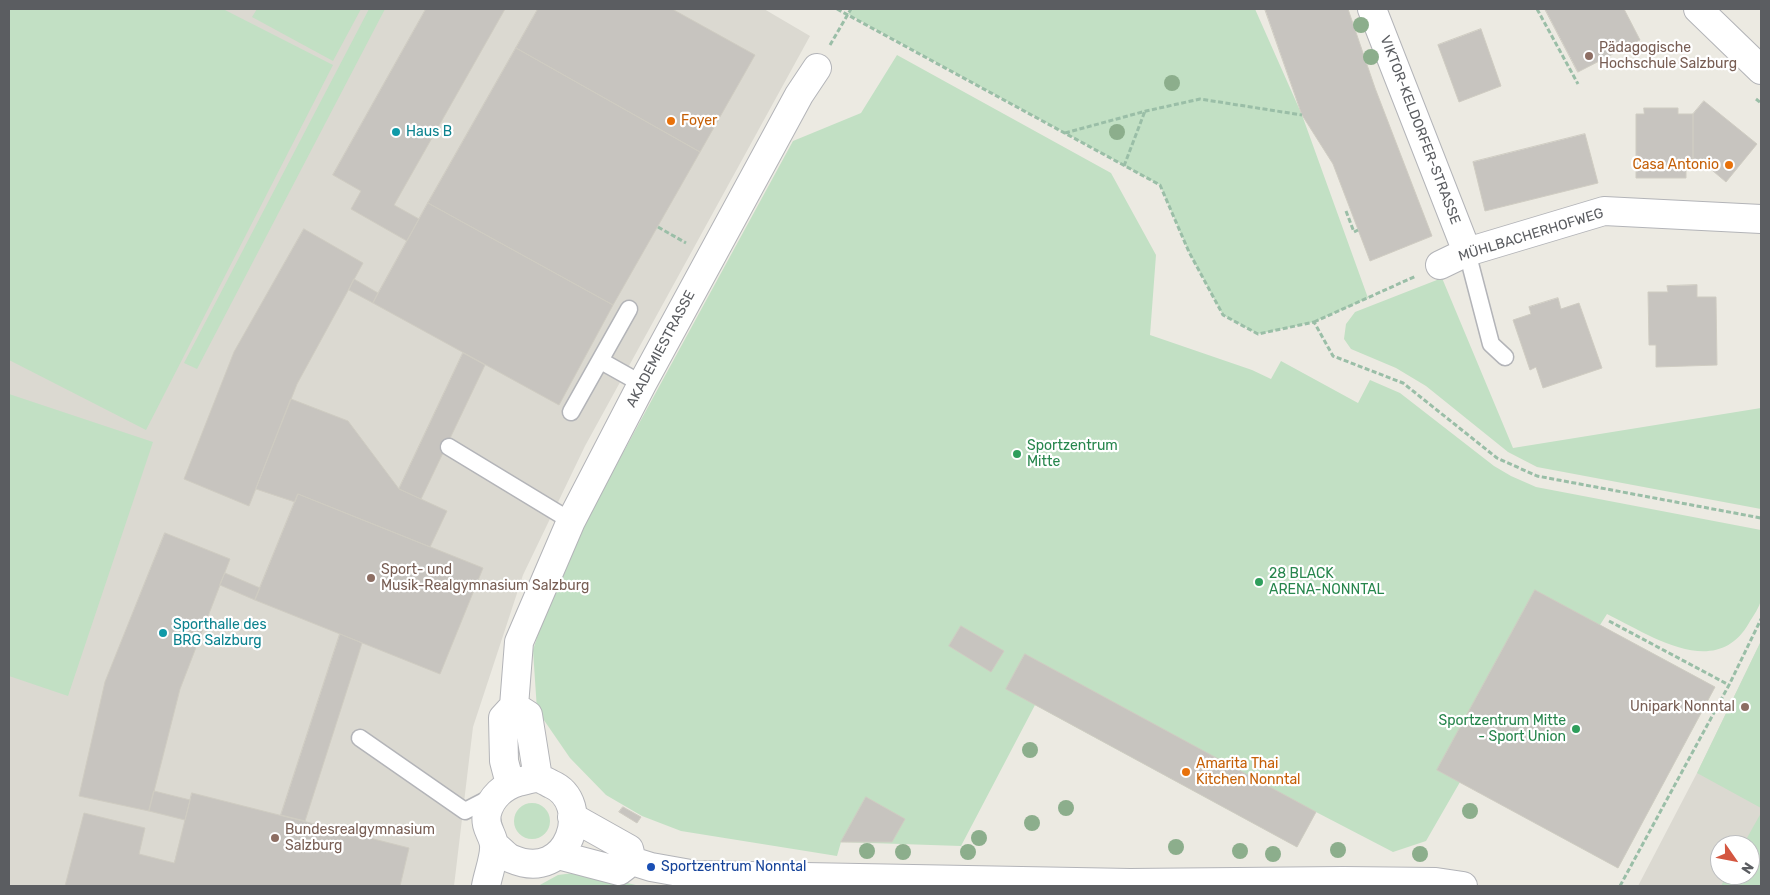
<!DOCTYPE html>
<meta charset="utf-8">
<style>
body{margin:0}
#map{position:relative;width:1770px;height:895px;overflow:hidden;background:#eceae2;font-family:Rubik,sans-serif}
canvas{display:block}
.frame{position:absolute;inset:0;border:10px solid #5b5d61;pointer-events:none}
.north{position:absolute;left:1710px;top:835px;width:50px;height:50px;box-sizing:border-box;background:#fff;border:1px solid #bdbec0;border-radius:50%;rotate:123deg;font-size:14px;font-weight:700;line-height:20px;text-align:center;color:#5b5d61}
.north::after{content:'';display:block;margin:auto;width:18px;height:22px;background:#d45640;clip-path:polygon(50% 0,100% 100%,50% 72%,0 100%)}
</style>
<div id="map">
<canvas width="1770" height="895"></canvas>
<div class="frame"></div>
<div class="north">N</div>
</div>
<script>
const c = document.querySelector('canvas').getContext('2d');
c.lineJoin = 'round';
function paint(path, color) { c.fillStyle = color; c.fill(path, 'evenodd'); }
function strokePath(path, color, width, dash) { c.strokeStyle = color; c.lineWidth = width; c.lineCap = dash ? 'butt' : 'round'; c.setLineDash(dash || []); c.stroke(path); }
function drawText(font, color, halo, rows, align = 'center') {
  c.font = font + ' Rubik,sans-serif'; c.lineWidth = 4.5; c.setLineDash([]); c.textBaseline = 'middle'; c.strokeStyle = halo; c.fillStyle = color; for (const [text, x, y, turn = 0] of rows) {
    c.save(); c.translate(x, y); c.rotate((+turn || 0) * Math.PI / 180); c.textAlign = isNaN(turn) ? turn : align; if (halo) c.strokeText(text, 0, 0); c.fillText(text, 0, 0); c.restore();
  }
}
paint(new Path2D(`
 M9 9H764L810 36 585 446 523 575 473 727 454 886H9Z
 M1761 641V886H1638L1697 773ZM1720 845H1750V875H1720Z`), '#dbd9d1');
paint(new Path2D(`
 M9 9H223L333 65 146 430 9 360Z
 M257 9H361L333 61 252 17Z
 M369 9H385L197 369 184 363Z
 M851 9H1255L1302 115 1368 298 1314 322 1258 334 1223 315 1189 252 1160 185 848 14Z
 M897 55 1111 173 1156 255 1150 335 1252 370 1271 379 1281 361 1358 403 1370 380 1400 393 1494 466 1511 476 1536 487 1761 530C1761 552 1765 577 1761 599 1760 607 1753 616 1749 623 1716 681 1650 635 1607 614L1600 625 1715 687 1618 868 1460 782 1426 841 1393 852 1316 812 1297 847 1035 705 961 846 841 842 837 856 681 831 642 816 606 795 570 758 537 710 533 650 545 612 582 528 793 141 861 113Z
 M1442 278 1513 448 1761 408V509L1537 467 1508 452 1426 386 1396 368 1351 349 1344 339 1346 324 1355 312Z
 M9 394 153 442 68 696 9 676Z
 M1761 641V808L1697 773Z
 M514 821a18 18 0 1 1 36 0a18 18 0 1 1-36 0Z
 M1761 813V886H1721L1727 875H1750V845H1743Z
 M581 872 640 886H538L558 875Z`), '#c2e0c4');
const building = new Path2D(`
 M426 9H505L394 205 419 219 407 241 351 209 361 191 333 175Z
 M538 9H672L755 55 700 152 516 48Z
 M1265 9H1348L1375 88 1432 236 1370 261 1333 164 1302 115Z
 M1545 9H1624L1640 40 1578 72Z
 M1481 29 1501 86 1459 102 1438 45Z
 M516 48 700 152 613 305 428 203Z
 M1704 101 1757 144 1726 182 1700 160 1693 161V114Z
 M1644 108H1678V114H1693V161H1686V178H1636V114H1644Z
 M1585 134 1598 183 1485 211 1473 162Z
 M428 203 613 305 559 405 373 303Z
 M304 229 363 263 297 384 249 506 184 479 234 352Z
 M354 279 378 293 373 303 349 290Z
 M1697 285V297H1716L1717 365 1656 367V345H1649L1648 292H1668L1667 286Z
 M1558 298 1561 309 1579 303 1602 368 1543 388 1536 367 1530 370 1513 320 1531 314 1529 307Z
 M463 353 485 365 421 499 399 489Z
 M291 399 348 421 399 489 447 511 430 547 298 494 295 502 256 489Z
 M298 494 483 568 440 674 255 600Z
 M165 533 230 559 180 689 149 811 79 796 105 682Z
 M225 573 260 588 255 600 220 585Z
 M1535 590 1715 687 1618 868 1437 770Z
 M961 626 1004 651 991 672 949 646Z
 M340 634 362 643 305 821 281 815Z
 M1025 654 1316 812 1297 847 1006 689Z
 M154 791 190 800 185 820 149 811Z
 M192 793 409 848 400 886H65L84 813 145 828 139 854 174 863Z
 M866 797 905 819 892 842H841Z
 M623 807 641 817 637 823 619 812Z`);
paint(building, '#c7c4bf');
strokePath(building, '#cfccc2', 1);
const service = new Path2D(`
 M1467 252 1491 344 1505 357
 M601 361 642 384
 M571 412 629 309
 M449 447 571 521
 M360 738 465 811 494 796`);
const minor = new Path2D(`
 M1372 9 1467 252
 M1698 9 1761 70
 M1440 265 1467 252 1604 211 1761 219
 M514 706 528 715 538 778
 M510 784 504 761 503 718 514 706 519 642 571 521 642 384 799 95 817 68
 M572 817 629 849 632 861
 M558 855 619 871 632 861
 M632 861 651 867 696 875 1130 883 1343 881 1436 882 1463 886
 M486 886C488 874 495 857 494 845 493 834 484 828 487 813 491 797 504 786 518 782 524 781 531 778 537 778 541 778 547 782 551 784 594 802 570 884 512 859 506 857 500 849 494 845`);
strokePath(service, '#b3b4b8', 19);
strokePath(minor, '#b3b4b8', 30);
strokePath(new Path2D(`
 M837 9 1160 185 1189 252 1223 315 1258 334 1314 322 1333 356 1403 383 1497 458 1537 476 1761 518
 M1537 9 1578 84
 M830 45 851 9
 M1756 99 1761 103
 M1065 133 1146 111 1200 99 1302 115
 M1124 166 1145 111
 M1346 211 1354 232 1358 230
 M658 227 686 243
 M1314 322 1416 276
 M1609 621 1729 685
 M1620 886 1729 685 1761 619`), '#9abea7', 3, [5, 2.5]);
strokePath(service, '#fff', 16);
strokePath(minor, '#fff', 28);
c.fillStyle = '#8cae8c';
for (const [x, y] of [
 [1361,25],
 [1371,57],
 [1172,83],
 [1117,132],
 [1030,750],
 [1066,808],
 [1470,811],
 [1032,823],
 [979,838],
 [1176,847],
 [1338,850],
 [867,851],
 [1240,851],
 [903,852],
 [968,852],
 [1273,854],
 [1420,854]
]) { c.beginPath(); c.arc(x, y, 8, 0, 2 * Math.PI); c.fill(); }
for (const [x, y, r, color] of [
 [1589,56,5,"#8d6e63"],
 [671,121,5,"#e8710a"],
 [396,132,5,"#0f9aa8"],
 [1729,165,5,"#e8710a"],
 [1017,454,5,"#2e9e5b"],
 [371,578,5,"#8d6e63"],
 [1259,582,5,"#2e9e5b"],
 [163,633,5,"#0f9aa8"],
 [1745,707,5,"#8d6e63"],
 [1576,729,5,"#2e9e5b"],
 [1186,772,5,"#e8710a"],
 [275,838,5,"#8d6e63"],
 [651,867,5,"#1a4fb4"]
]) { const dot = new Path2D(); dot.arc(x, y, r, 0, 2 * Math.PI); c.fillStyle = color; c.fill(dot); strokePath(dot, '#fff', 2); }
drawText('14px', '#785e54', '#fff', [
 ["Pädagogische",1599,48],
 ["Hochschule Salzburg",1599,64],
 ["Sport- und",381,570],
 ["Musik-Realgymnasium Salzburg",381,586],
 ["Unipark Nonntal",1735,707,"right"],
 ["Bundesrealgymnasium",285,830],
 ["Salzburg",285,846]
], 'left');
drawText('14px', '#c56008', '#fff', [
 ["Foyer",681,121],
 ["Casa Antonio",1719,165,"right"],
 ["Amarita Thai",1196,764],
 ["Kitchen Nonntal",1196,780]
], 'left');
drawText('14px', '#5b5d61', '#fff', [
 ["VIKTOR-KELDORFER-STRASSE",1420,130,69],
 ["MÜHLBACHERHOFWEG",1531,235,-17],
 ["AKADEMIESTRASSE",661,349,-62]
]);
drawText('14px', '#0d838f', '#fff', [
 ["Haus B",406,132],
 ["Sporthalle des",173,625],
 ["BRG Salzburg",173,641]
], 'left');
drawText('14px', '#27864d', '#fff', [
 ["Sportzentrum",1027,446],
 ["Mitte",1027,462],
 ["28 BLACK",1269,574],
 ["ARENA-NONNTAL",1269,590],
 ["Sportzentrum Mitte",1566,721,"right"],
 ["- Sport Union",1566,737,"right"]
], 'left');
drawText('14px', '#164399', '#fff', [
 ["Sportzentrum Nonntal",661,867]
], 'left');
</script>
